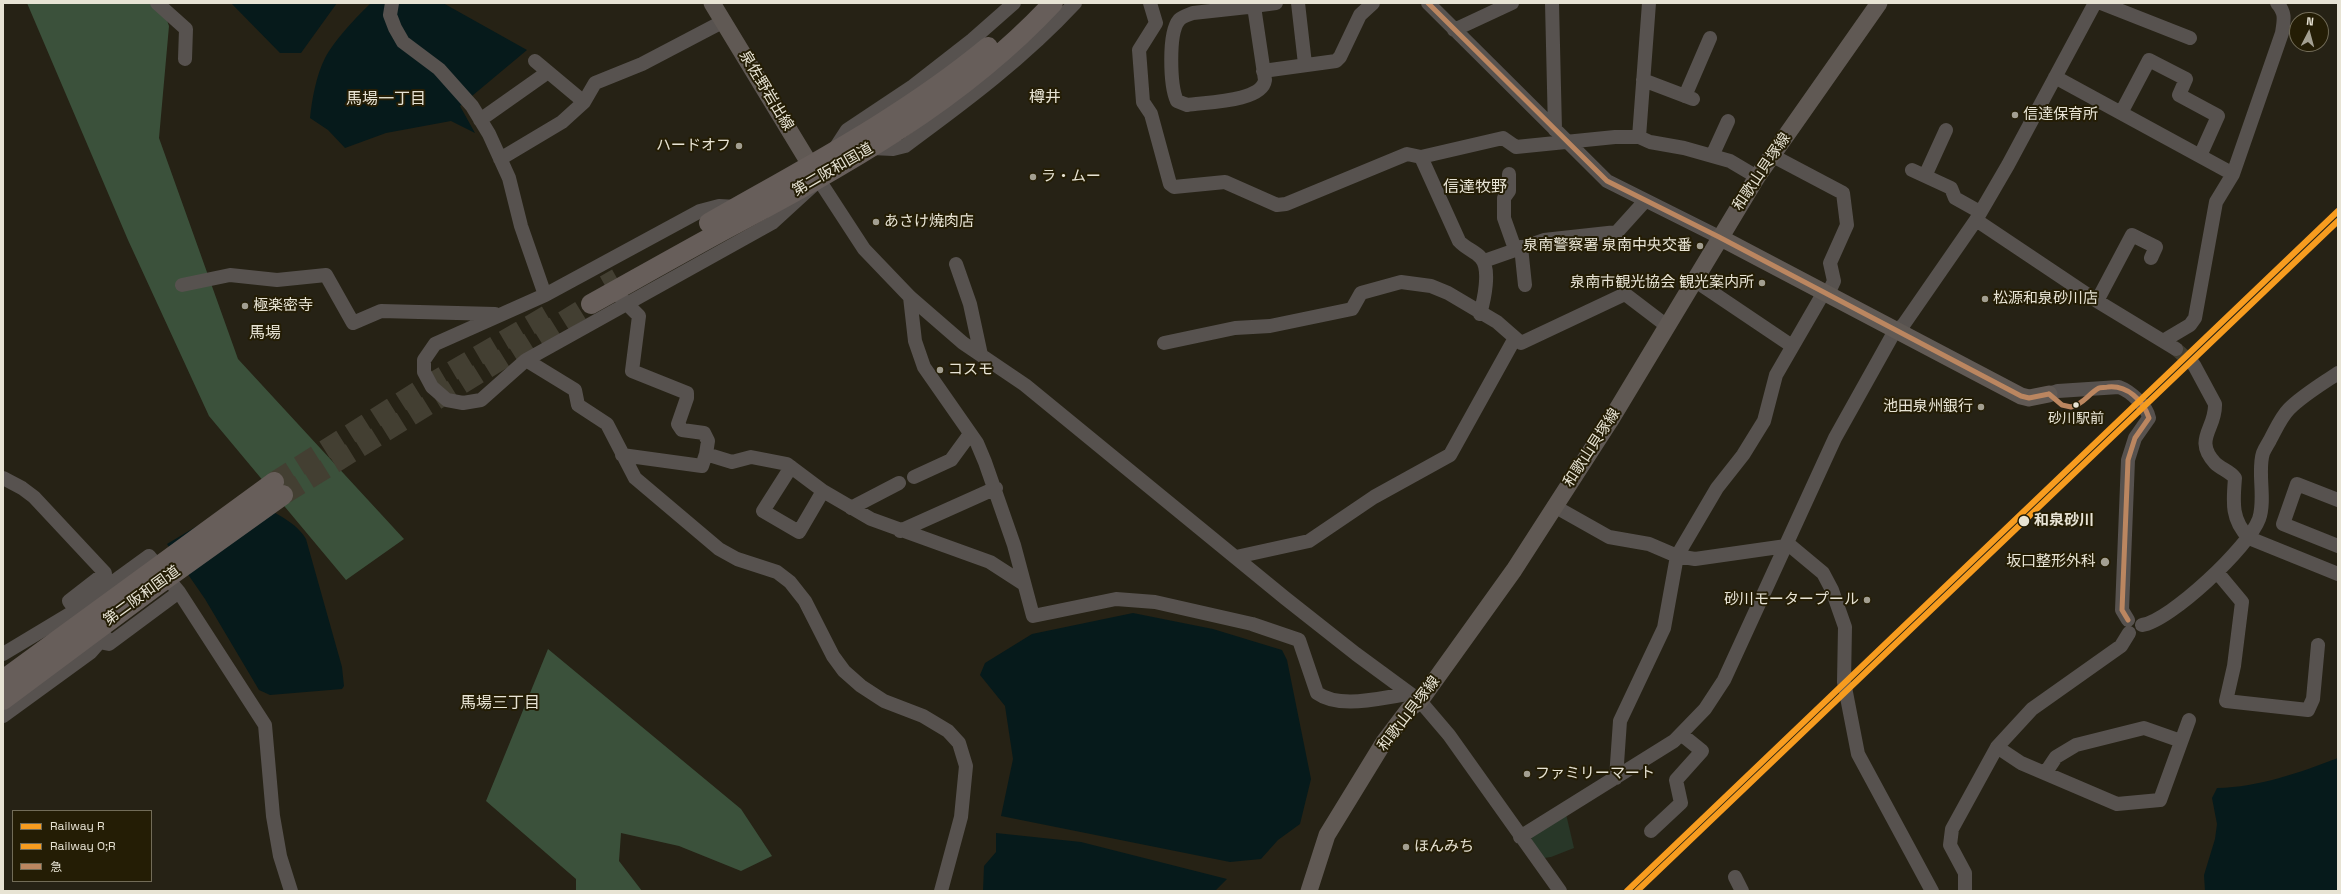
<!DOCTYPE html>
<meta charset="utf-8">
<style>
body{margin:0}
#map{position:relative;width:2341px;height:894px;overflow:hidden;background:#262215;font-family:"Space Grotesk","Noto Sans JP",sans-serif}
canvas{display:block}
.frame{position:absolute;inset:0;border:4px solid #e7e3d4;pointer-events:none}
.legend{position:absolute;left:12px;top:810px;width:140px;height:72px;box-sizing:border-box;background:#241d05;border:1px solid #726c58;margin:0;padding:5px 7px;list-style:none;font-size:12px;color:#e7e3d4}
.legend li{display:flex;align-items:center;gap:8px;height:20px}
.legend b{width:20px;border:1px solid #726c58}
.north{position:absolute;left:2289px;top:12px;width:40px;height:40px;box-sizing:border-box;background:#241d05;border:1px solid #726c58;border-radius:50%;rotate:6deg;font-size:11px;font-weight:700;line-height:16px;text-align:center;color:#e7e3d4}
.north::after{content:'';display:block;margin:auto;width:14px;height:18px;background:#a39f91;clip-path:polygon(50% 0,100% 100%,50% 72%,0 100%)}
</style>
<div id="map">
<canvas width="2341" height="894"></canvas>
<div class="frame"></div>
<ul class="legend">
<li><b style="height:5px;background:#f79c1f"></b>Railway R</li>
<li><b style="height:5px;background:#f79c1f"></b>Railway O;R</li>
<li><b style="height:5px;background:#bb8660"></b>急</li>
</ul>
<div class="north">N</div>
</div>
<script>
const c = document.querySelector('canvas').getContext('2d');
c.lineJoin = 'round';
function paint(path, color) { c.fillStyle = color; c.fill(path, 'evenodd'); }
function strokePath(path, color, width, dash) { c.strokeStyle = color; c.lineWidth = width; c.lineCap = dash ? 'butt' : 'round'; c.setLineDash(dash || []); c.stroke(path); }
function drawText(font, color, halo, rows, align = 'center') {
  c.font = font + ' "Space Grotesk","Noto Sans JP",sans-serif'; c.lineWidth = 4; c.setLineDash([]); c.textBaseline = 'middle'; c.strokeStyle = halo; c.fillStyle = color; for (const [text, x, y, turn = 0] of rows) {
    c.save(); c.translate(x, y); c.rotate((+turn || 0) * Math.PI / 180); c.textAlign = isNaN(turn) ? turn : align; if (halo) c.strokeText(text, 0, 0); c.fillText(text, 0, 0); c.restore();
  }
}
paint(new Path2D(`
 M1566 814 1574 848 1551 857 1544 858 1531 840 1533 834Z`), '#283728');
paint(new Path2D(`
 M27 3H161L169 26 159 138 238 359 404 539 346 580 209 416 128 240Z
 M548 649 741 809 772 856 741 871 679 846 621 833 619 861 642 891H576V879L486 801Z`), '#3b513b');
paint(new Path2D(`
 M231 3H337L301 53H280Z
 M371 3H443L527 50 460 106 475 133 451 121 386 133 345 148 328 130 310 118C312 99 316 76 325 58 334 41 357 16 371 3Z
 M244 498C264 508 295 519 306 539L342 667 344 686 342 689 270 695 259 690 205 599 167 544Z
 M1133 613 1213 629 1282 650 1287 660 1311 779 1300 824 1278 840 1261 859 1230 862 1001 816 1013 759 1005 706 980 675 985 663 1032 634Z
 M2338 758V891H2205L2204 875 2215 839 2217 824 2212 798 2217 788C2260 787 2298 773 2338 758Z
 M996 833 1081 842 1227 879 1215 891H983L984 866 996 852Z`), '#061a1b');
strokePath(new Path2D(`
 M606 273 619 296
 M2176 349 2194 365`), '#433f32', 14, [14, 7]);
strokePath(new Path2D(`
 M274 482 418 391 554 311
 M283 495 591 304`), '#433f32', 20, [20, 10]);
strokePath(new Path2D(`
 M157 3 186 29 185 59
 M392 3 390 15 395 28 403 42 439 69 472 106 489 134 509 178 521 226 545 295
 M1150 3 1156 23 1139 50 1143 102 1151 114 1170 184 1174 187 1225 182 1277 205 1286 204 1407 154 1421 157 1459 241C1466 249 1475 251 1481 258 1491 269 1484 300 1480 314
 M1298 3 1305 64
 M1428 3 1607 181 1719 237
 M1552 3 1555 130
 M2101 3 2190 38
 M1261 5 1276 3
 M1248 7 1193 13C1188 15 1183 16 1179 20 1168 33 1170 86 1177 101L1187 105C1205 102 1262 102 1265 80L1255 13
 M1454 30 1512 3
 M535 61 584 102
 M1263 71 1336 61 1340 57 1360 15 1373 3
 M2055 77 2233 174
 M1643 80 1693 99
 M1685 96 1710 38
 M2121 113 2149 60 2186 79 2179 95 2218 116 2200 156
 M480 120 548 72
 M1639 137 1649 3
 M872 148 893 149 905 146C965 102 1024 58 1075 3
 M834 150 847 130 913 86 972 40 1014 3
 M1712 156 1728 121
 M1773 156 1843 193 1847 225 1830 263 1834 281 1828 294
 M1421 157 1503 138 1516 147 1615 137H1639L1650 142 1684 148 1730 161 1757 177
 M500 159 562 122 584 102 595 83 642 64 724 21
 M1912 170 1951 188 1955 198 1980 212
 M1509 174V191L1504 198V218L1515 249
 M1925 176 1946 130
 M737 207 719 206 700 211 545 295 435 344 424 360V372L432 387 447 400 463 403 481 400 526 360 772 223 819 180 864 249 910 297 963 343 1025 385 1285 598 1356 654 1420 701 1449 735 1560 891
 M1976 220 2097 301 2176 349
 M1521 247 1525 285
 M1484 261 1544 240 1617 232 1645 201
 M956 264 970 304 981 355
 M1694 280 1792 346
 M182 285 230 275 277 280 326 275 353 323 381 311 495 314
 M910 297 915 341 924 367 977 443 985 462 1014 545 1033 616 1116 599 1155 602 1252 624 1299 640 1317 693C1341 710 1382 697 1409 694
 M621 298 639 316 632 371 687 393V398L678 424 682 430 704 433 708 441 706 454
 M2097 301 2132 235 2156 247 2151 258
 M2163 341 2190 325 2195 318 2216 202 2233 174 2282 33C2284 20 2286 13 2277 3
 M1164 343 1235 328 1270 326 1352 309 1361 293 1401 282 1431 286 1448 293 1497 322 1521 343 1625 294 1667 326
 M526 360 575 390 578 405 607 424 635 478 719 549 737 559 777 572 790 582 805 601 833 656 844 671 861 686 884 701 923 716 948 731 959 743 966 766 961 817 941 891
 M2194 365 2215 404C2216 429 2193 439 2215 463 2221 469 2230 471 2235 478 2233 502 2231 520 2249 538L2338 574
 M2049 394 2058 391 2119 387C2130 391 2147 406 2149 418L2135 438 2128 460 2122 610 2128 620
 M622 455 702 466 706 454 732 462 751 457 787 464 823 491 871 519 990 562 1024 584
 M791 467 763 511 799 532 823 491
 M914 477 951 460 970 434
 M3 478 22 488 34 497 105 573 69 601 99 642 109 644 179 592 149 556 76 609
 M2338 500 2297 484 2283 524 2338 546
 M1554 506 1609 537 1649 544 1677 556 1695 559 1786 546
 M851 508 899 483
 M900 531 996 488
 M1787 543 1823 573 1832 590 1845 627 1844 682 1858 754 1932 891
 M1236 557 1309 541 1374 497 1450 455 1515 338
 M2217 572 2242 602 2234 666 2226 701 2308 710 2313 699 2318 645
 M179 592 265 725 273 816 280 856 291 891
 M2142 625C2170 621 2249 547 2259 519 2266 499 2257 471 2263 453 2265 448 2268 444 2270 440 2276 429 2281 417 2289 409 2303 395 2322 384 2338 373
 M3 654 83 606
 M3 716 91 652 105 636
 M1997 747 2021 763 2117 804 2160 800 2189 720
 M2046 772 2056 757 2076 745 2144 728 2181 741
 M1616 778 1620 721 1664 628 1677 556 1717 488 1743 455 1764 421 1776 375 1824 292
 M1651 831 1681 803 1676 780 1702 751 1681 734
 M1520 837 1674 741 1705 709 1724 680 1835 438 1892 336 1904 324 1976 220 2008 165 2095 3
 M1735 877 1742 891
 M1965 891V873L1950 845 1952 829 1997 747 2032 709 2121 646 2129 633`), '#57524f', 14);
strokePath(new Path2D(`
 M712 3 817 176
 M1719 237 2021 396 2029 398 2049 394
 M1309 891 1327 835 1384 742 1409 709 1420 701 1514 570 1610 421 1757 177 1879 3`), '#605954', 17);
strokePath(new Path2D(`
 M709 223C805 168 902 118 988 47
 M591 304C636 279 680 254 726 229 844 166 961 102 1053 3
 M3 680 274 482
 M3 700 156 586 283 495`), '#675e5a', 20);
strokePath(new Path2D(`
 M1428 3 1607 181 1719 237 2021 396 2029 398 2049 394
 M2049 394 2062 405 2071 407C2084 404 2088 394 2099 388 2101 387 2105 388 2108 387 2127 385 2143 400 2149 418L2135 438 2128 460 2122 610 2128 620`), '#bb8660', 5);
strokePath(new Path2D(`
 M1627 891 2338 211`), '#f79c1f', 6);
strokePath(new Path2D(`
 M1637 891 2338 221`), '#f79c1f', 6);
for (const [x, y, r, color] of [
 [2015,115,4,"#a39f91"],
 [739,146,4,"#a39f91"],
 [1033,177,4,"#a39f91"],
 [876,222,4,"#a39f91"],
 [1700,246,4,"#a39f91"],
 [1762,283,4,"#a39f91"],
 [1985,299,4,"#a39f91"],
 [245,306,4,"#a39f91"],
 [940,370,4,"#a39f91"],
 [2076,405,3.5,"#e7e3d4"],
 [1981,407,4,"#a39f91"],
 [2024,521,6,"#e7e3d4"],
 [2105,562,5,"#a39f91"],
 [1867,600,4,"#a39f91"],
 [1527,774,4,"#a39f91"],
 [1406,847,4,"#a39f91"]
]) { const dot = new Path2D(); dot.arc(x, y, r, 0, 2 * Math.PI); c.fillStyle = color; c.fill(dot); strokePath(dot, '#241d05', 1.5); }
drawText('14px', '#e7e3d4', '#241d05', [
 ["砂川駅前",2076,419]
]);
drawText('15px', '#e7e3d4', '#241d05', [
 ["泉佐野岩出線",766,91,59],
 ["第二阪和国道",833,170,-30],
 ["和歌山貝塚線",1762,172,-56],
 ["和歌山貝塚線",1592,448,-57],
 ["第二阪和国道",142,596,-36],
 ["和歌山貝塚線",1409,714,-52]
]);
drawText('15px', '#e7e3d4', '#241d05', [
 ["信達保育所",2023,115],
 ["ハードオフ",731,146,"right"],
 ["ラ・ムー",1041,177],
 ["あさけ焼肉店",884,222],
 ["泉南警察署 泉南中央交番",1692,246,"right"],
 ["泉南市観光協会 観光案内所",1754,283,"right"],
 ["松源和泉砂川店",1993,299],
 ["極楽密寺",253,306],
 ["コスモ",948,370],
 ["池田泉州銀行",1973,407,"right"],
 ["坂口整形外科",2096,562,"right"],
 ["砂川モータープール",1859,600,"right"],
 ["ファミリーマート",1535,774],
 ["ほんみち",1414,847]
], 'left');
drawText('bold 15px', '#e7e3d4', '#241d05', [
 ["和泉砂川",2034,521]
], 'left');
drawText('16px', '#e7e3d4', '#241d05', [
 ["樽井",1045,98],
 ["馬場一丁目",386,100],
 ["信達牧野",1475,188],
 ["馬場",265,334],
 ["馬場三丁目",500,704]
]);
</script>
